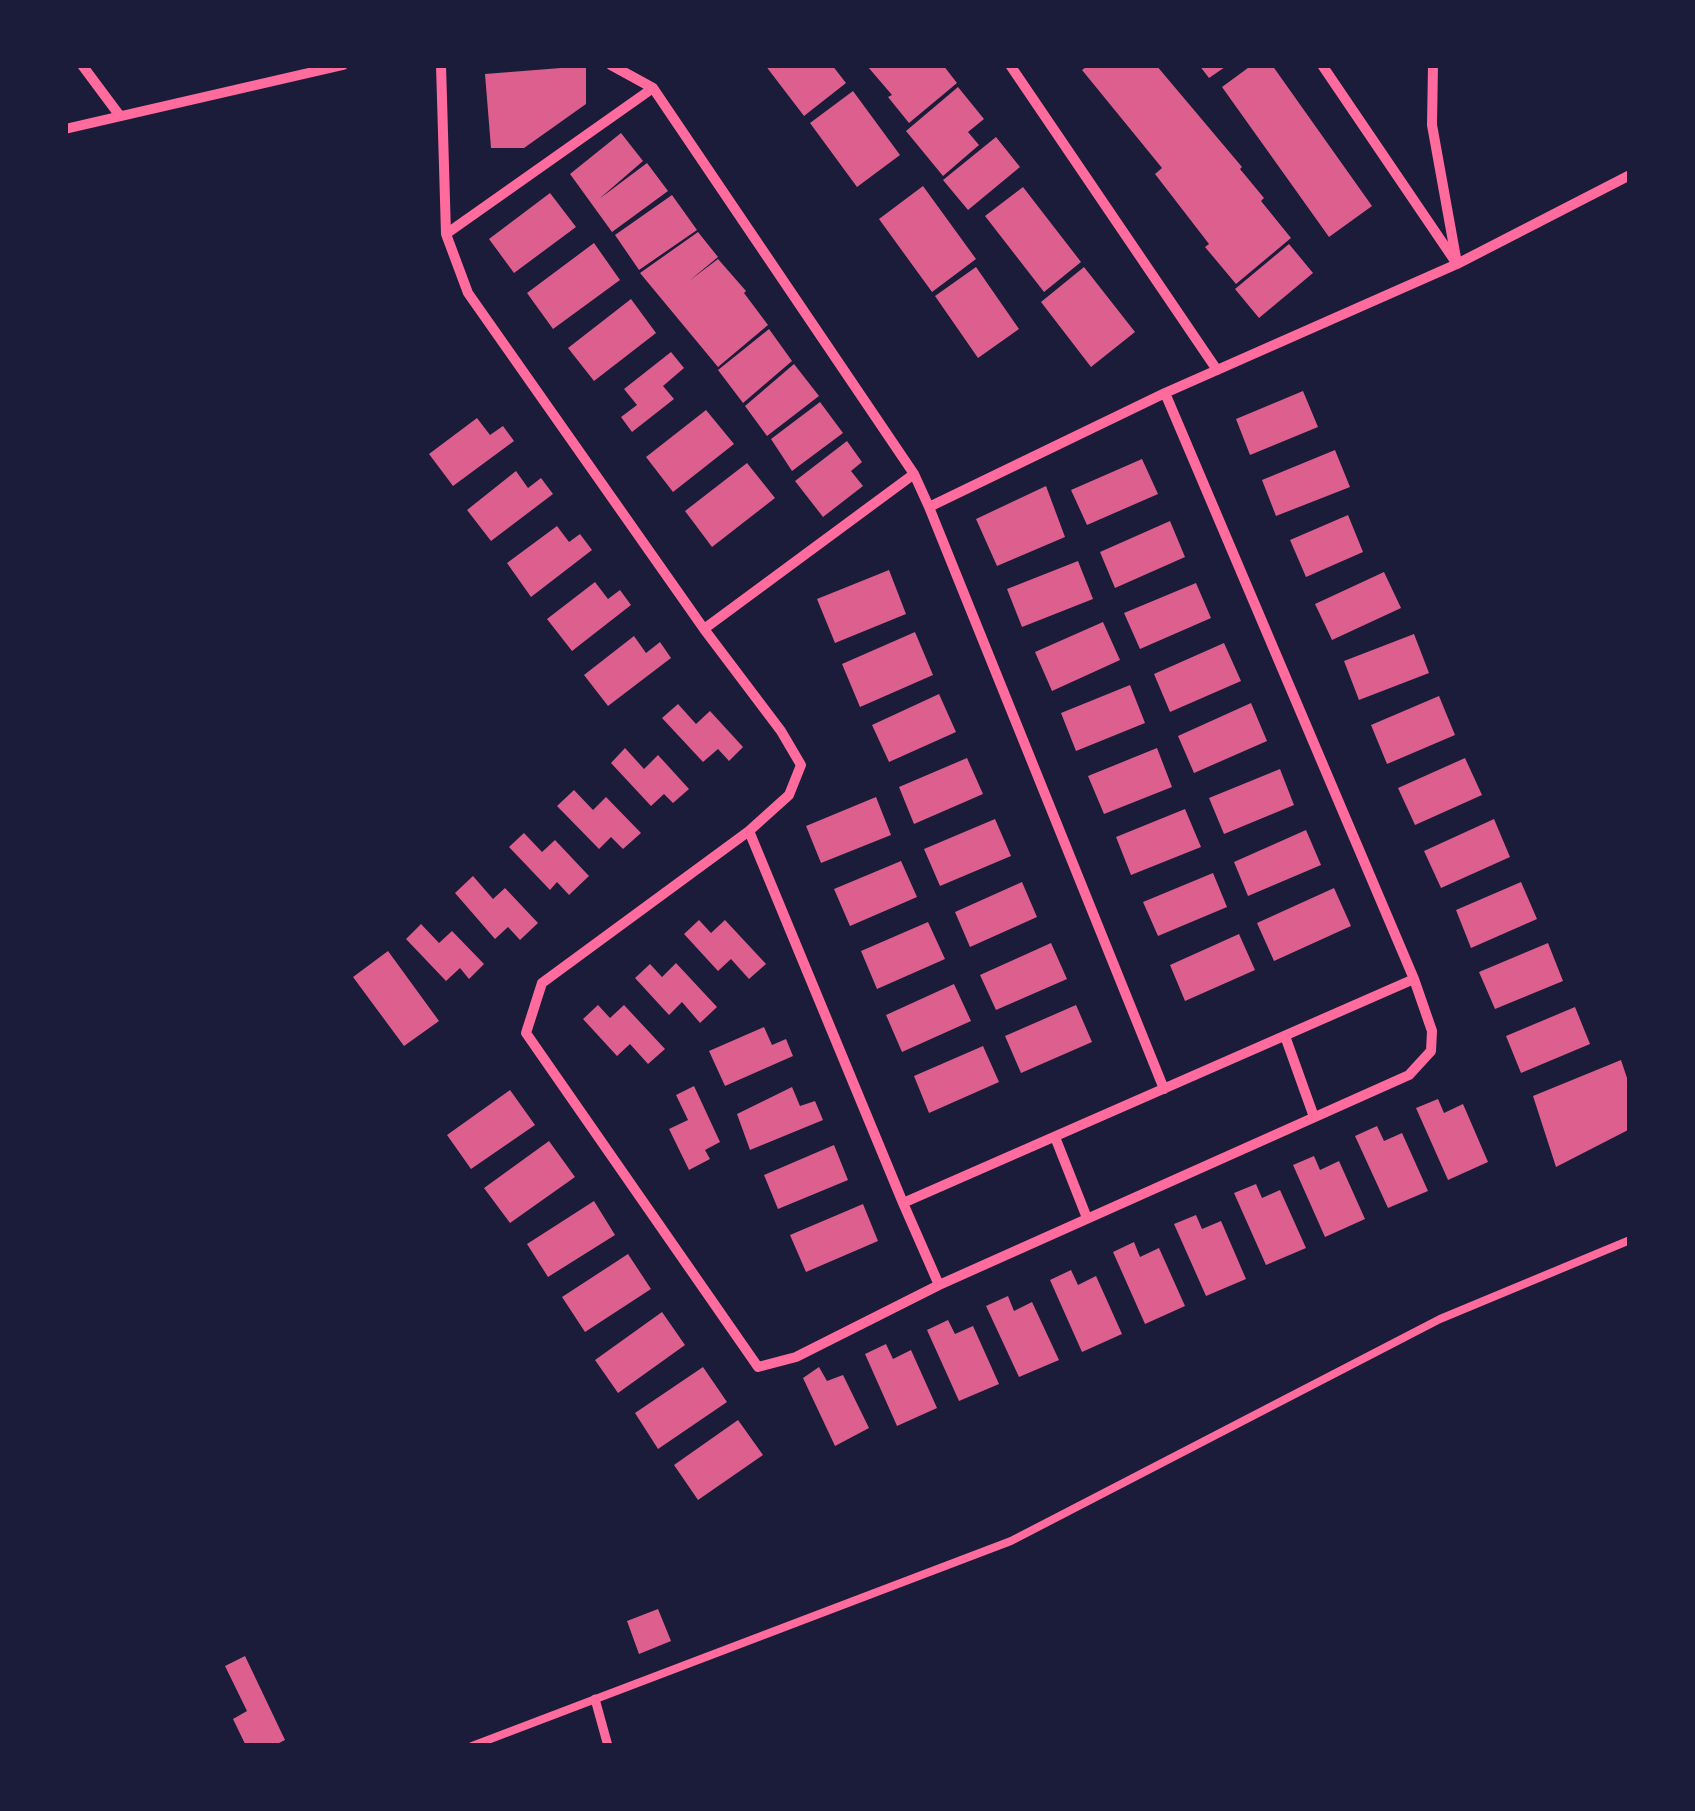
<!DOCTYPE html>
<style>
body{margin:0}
#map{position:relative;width:1695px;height:1811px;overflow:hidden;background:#1b1b3a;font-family:"Open Sans",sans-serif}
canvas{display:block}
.frame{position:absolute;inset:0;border:68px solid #1b1b3a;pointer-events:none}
</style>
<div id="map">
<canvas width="1695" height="1811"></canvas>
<div class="frame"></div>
</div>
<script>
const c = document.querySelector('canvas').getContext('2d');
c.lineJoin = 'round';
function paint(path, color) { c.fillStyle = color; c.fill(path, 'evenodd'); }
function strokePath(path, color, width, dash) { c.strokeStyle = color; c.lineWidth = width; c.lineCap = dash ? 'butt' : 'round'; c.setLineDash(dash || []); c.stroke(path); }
paint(new Path2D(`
 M765 65H832L846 83 804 116Z
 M871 65H943L957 83 909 123 888 97 892 95 868 67Z
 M1089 65H1156L1242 167 1240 169 1264 198 1261 201 1291 238 1236 284 1205 247 1209 244 1155 174 1162 168 1082 70Z
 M1199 65H1228L1209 78Z
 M1252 65H1272L1372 206 1329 237 1222 87Z
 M586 66V104L524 148H491L485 74Z
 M958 87 984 119 968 132 979 145 943 176 906 131Z
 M853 91 900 155 857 187 810 123Z
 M621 133 643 161 599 199 647 163 668 191 612 232 570 174Z
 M996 137 1020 167 968 210 943 180Z
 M923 186 976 259 932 292 879 219Z
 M1023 187 1081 262 1044 292 985 216Z
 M550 193 576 227 514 273 489 239Z
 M672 195 697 230 639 270 615 235Z
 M698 232 718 257 689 281 718 259 746 291 744 293 768 325 718 367 640 273Z
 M594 243 620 280 553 329 527 293Z
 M1289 244 1313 273 1259 318 1235 289Z
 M976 267 1019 329 978 358 935 296Z
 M1084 267 1135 332 1091 367 1041 302Z
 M631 299 656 333 594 381 568 348Z
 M769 329 792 361 743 403 718 370Z
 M671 352 684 368 663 386 674 399 632 432 621 417 637 405 624 389Z
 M794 364 819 396 767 436 745 406Z
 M1303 391 1318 427 1250 455 1236 419Z
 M820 402 843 433 792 471 771 439Z
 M706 410 734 444 673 492 646 457Z
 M477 418 490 435 503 426 514 441 453 486 429 454Z
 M847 441 862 462 851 471 863 486 823 517 795 481Z
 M1335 450 1350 487 1276 516 1262 480Z
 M1142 459 1158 494 1087 525 1071 490Z
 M747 463 775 498 712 547 685 511Z
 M516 471 528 488 541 478 553 494 491 541 467 510Z
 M1046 486 1065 537 997 566 976 519Z
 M1348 515 1363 552 1306 577 1290 540Z
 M1170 521 1185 557 1115 588 1100 552Z
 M557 526 569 542 580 534 592 550 531 597 507 563Z
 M1078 561 1093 599 1022 627 1007 589Z
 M889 570 906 614 835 643 817 599Z
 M1384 572 1401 608 1332 640 1315 604Z
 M595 582 608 599 620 590 631 605 572 651 547 619Z
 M1196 583 1211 618 1140 649 1124 613Z
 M1103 622 1120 660 1052 691 1035 652Z
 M915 632 933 675 860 707 842 664Z
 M1414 634 1429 673 1359 700 1344 661Z
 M634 636 646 653 660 642 671 658 608 706 584 675Z
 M1224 643 1241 681 1170 712 1154 674Z
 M1130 685 1145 723 1076 751 1061 713Z
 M939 694 956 732 889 762 872 725Z
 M1439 696 1455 735 1387 764 1371 725Z
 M1251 703 1267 741 1194 773 1178 736Z
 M678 704 696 724 710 711 743 747 729 761 718 749 703 762 662 718Z
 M625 748 644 769 658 755 689 789 673 803 664 794 651 806 611 763Z
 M1157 748 1172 787 1104 814 1088 776Z
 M967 758 983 794 914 824 899 787Z
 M1465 758 1482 795 1415 825 1398 788Z
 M1280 769 1294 805 1224 834 1209 798Z
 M574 790 593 810 606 797 641 833 623 849 611 837 599 849 557 806Z
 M876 797 891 835 821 863 806 826Z
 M1185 809 1201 847 1131 875 1116 837Z
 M995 819 1011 856 940 886 924 849Z
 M1494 819 1510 857 1441 888 1424 851Z
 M1306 830 1321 865 1248 896 1234 862Z
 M524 833 542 852 555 840 589 876 569 895 557 882 550 890 509 847Z
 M901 861 917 897 850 926 834 889Z
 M1213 873 1227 907 1158 936 1143 902Z
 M473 876 493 899 505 888 538 923 520 940 508 927 495 939 455 893Z
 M1022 882 1037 917 970 947 955 912Z
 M1521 882 1537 919 1471 948 1456 910Z
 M1334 888 1351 926 1274 961 1257 923Z
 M699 920 711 933 725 920 766 964 749 979 731 959 718 971 684 934Z
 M928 922 945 959 877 989 861 951Z
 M421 924 439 943 452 931 484 964 469 979 460 968 446 981 406 939Z
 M1239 934 1255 970 1185 1001 1170 965Z
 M1051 943 1067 979 996 1010 980 975Z
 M1548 943 1563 981 1495 1009 1479 972Z
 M388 951 439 1021 404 1046 353 977Z
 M676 963 717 1007 700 1023 682 1002 669 1015 635 978 650 964 662 977Z
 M954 984 971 1021 902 1052 886 1015Z
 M598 1005 610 1018 624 1005 665 1049 648 1064 630 1044 617 1056 583 1019Z
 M1076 1005 1092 1042 1021 1073 1005 1036Z
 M1575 1007 1590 1044 1521 1073 1506 1036Z
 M764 1027 772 1045 786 1039 793 1056 725 1086 709 1051Z
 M983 1046 999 1082 929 1113 914 1076Z
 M1621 1060 1630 1087V1129L1556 1167 1533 1096Z
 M694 1086 720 1142 705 1150 710 1159 689 1170 669 1129 688 1120 676 1095Z
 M792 1087 800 1106 815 1101 823 1120 750 1150 737 1114Z
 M510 1090 535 1125 471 1169 447 1135Z
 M1438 1099 1444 1113 1463 1104 1488 1162 1448 1180 1416 1108Z
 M1377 1126 1384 1141 1402 1133 1428 1191 1388 1208 1355 1136Z
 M549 1141 575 1177 510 1223 484 1188Z
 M834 1145 848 1180 778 1209 764 1175Z
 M1314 1156 1320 1170 1339 1161 1365 1219 1325 1237 1293 1165Z
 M1256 1184 1262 1198 1280 1190 1306 1248 1266 1265 1234 1193Z
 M594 1201 615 1235 548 1277 527 1244Z
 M863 1204 878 1241 806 1272 790 1235Z
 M1196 1215 1202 1229 1221 1221 1246 1279 1206 1296 1174 1224Z
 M1134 1242 1140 1257 1159 1248 1185 1306 1145 1324 1113 1252Z
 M628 1254 651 1289 585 1332 562 1297Z
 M1071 1270 1078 1285 1096 1276 1122 1334 1082 1352 1050 1280Z
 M1008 1296 1014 1311 1032 1302 1059 1360 1019 1377 986 1306Z
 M662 1312 685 1345 618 1393 595 1360Z
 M948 1320 955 1334 973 1326 999 1384 959 1401 927 1330Z
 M886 1344 893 1359 911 1350 937 1408 897 1426 865 1354Z
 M703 1367 727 1402 658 1449 635 1413Z
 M819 1367 827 1381 843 1375 869 1428 835 1446 803 1378Z
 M738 1420 763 1455 698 1500 674 1465Z
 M658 1609 671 1641 639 1654 627 1621Z
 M245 1656 285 1740 273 1746H246L233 1719 247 1711 225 1666Z`), '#dd5f8e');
strokePath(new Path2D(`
 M472 1746 1011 1541 1440 1319 1630 1240`), '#ff6b9d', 8);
strokePath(new Path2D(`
 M595 1699 608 1746`), '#ff6b9d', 9);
strokePath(new Path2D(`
 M82 65 120 116
 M441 65 446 234 468 293 704 629
 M611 65 653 88 914 474 929 507 1165 393 1457 264 1630 175
 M1010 65 1217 370
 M1322 65 1457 264
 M1433 65 1432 125 1456 258
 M65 129 343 65
 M446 234 653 88
 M914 474 704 629 781 731 801 765 789 795 749 831 903 1203 1414 979 1165 393
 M929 507 1164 1089
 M749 831 542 983 526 1033 758 1367 796 1357 939 1285 1409 1075 1431 1051 1432 1031 1414 979
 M1285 1036 1314 1117
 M1055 1137 1087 1218
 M903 1203 939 1285`), '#ff6b9d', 10);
</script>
